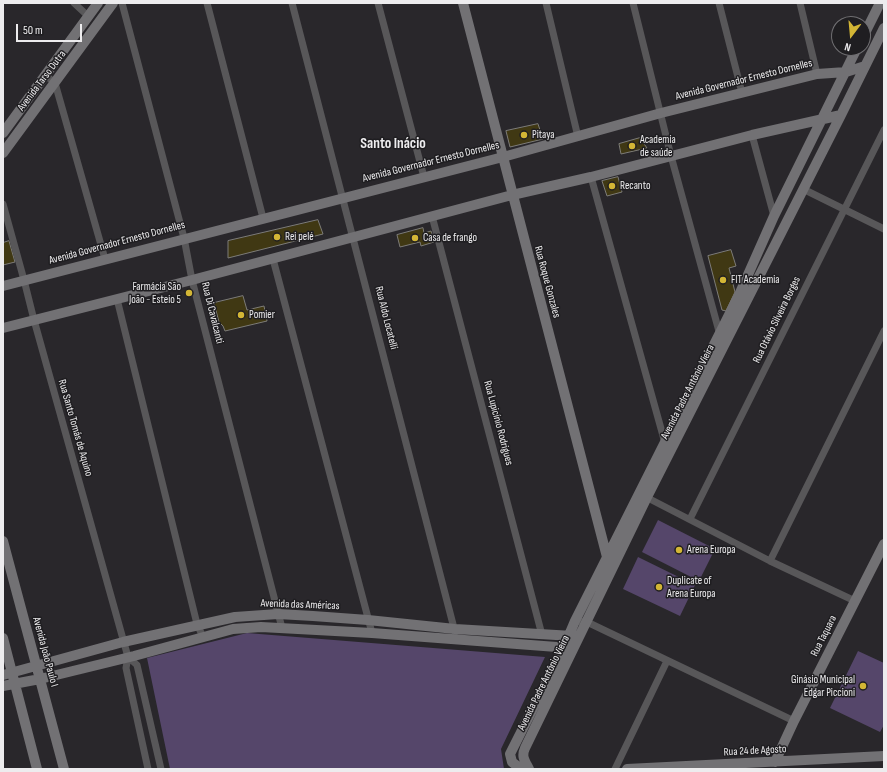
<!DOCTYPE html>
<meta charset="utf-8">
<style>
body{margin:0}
#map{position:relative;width:887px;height:772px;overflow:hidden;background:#29272b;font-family:"Sofia Sans Condensed",sans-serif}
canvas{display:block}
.frame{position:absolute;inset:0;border:4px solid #edecee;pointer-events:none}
.north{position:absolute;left:831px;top:16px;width:40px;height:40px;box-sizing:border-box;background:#1f1e21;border:1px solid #717073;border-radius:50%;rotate:196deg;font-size:11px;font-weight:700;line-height:16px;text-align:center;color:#edecee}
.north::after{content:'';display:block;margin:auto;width:14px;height:18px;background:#d3b635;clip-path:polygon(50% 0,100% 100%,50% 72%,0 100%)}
.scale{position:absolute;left:16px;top:24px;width:66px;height:18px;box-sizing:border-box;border:2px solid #edecee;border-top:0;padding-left:5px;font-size:12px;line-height:14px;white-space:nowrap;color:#edecee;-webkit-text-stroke:3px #1f1e21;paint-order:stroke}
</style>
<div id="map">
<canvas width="887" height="772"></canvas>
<div class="frame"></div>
<div class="north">N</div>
<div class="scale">50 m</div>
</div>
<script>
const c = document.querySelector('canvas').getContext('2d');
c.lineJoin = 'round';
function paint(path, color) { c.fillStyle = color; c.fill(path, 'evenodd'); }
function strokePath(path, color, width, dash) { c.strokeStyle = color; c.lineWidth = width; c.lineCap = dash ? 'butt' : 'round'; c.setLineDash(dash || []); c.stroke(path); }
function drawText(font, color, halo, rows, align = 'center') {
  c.font = font + ' "Sofia Sans Condensed",sans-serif'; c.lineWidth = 3; c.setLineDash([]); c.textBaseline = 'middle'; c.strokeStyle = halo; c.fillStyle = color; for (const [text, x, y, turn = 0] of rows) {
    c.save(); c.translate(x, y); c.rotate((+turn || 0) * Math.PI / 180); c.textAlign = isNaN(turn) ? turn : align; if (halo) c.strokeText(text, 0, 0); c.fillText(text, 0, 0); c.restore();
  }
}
paint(new Path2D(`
 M658 520 715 549 699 581 642 552Z
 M638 557 695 585 680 616 623 589Z
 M247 633 545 657 501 749 504 769H170L147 658Z
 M858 651 884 663V725L880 732 830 708Z`), '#55466a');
const building = new Path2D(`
 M538 124 543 139 510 147 506 131Z
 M640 138 647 148 621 154 619 144Z
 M618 177 622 192 607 196 602 181Z
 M318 220 323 234 228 258V241Z
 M423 228 424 233 431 231 434 242 421 246 420 242 400 247 397 235Z
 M9 241 15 262 3 265V243Z
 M731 250 736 266 729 268 735 292 726 311 722 310 708 256Z
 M243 296 247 310 264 306 267 321 225 331 223 326 219 322 214 303Z`);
paint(building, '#403813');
strokePath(building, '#7d7c78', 1);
strokePath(new Path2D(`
 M74 3 88 16
 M122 3 184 238 192 280 282 628
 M207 3 263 218
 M292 3 455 632
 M378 3 424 177
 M546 3 578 137
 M633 3 671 156 720 335
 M719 3 742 93
 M800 3 817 74
 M45 75 55 83 105 259
 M752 135 774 216
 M591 177 665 443
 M803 189 884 229
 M3 204 24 280 34 320 128 657 126 668 148 769
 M432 216 542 635
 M273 259 372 633
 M117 299 197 624 203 637
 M644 496 770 561 855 601
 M690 519 884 130
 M770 561 884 331
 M575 621 587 622 794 721
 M128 657 137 665 161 769
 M615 769 667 661`), '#585759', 7);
strokePath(new Path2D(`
 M463 3 607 557 610 559
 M863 37 880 3
 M3 133 98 3
 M3 153 113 3
 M3 286 503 157 661 113 817 74 846 72 865 66
 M3 328 192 280 512 195 591 177 752 135 841 115
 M3 541 64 769
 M3 638 37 769
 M3 675 123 642 235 617 278 614 313 616 368 620 455 629 573 636
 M3 686 40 679 134 656 233 629 261 627 372 633 570 648
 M775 762 794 721 884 544
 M521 769 512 762 510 754 564 647 575 621 739 295 774 216 857 48
 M529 769C525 761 521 757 525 748L647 497 841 115 884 28
 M627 769 884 756`), '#727174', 10);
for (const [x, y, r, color] of [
 [524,135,4,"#d3b635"],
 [632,146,4,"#d3b635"],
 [612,186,4,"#d3b635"],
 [277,237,4,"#d3b635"],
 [415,238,4,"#d3b635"],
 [723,280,4,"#d3b635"],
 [189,293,4,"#d3b635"],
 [241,315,4,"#d3b635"],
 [679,550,4,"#d3b635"],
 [659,587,4,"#d3b635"],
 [863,686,4,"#d3b635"]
]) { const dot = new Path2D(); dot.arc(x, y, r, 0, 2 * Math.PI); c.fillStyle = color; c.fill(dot); strokePath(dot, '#1f1e21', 1.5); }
drawText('11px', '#edecee', '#1f1e21', [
 ["Avenida Governador Ernesto Dornelles",744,80,-14],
 ["Avenida Tarso Dutra",42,81,-53],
 ["Avenida Governador Ernesto Dornelles",431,162,-14],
 ["Avenida Governador Ernesto Dornelles",117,243,-15],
 ["Rua Roque Gonzales",547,282,75],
 ["Rua Di Cavalcanti",212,313,76],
 ["Rua Aldo Locatelli",386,318,76],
 ["Rua Otávio Silveira Borges",777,320,-64],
 ["Avenida Padre Antônio Vieira",688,392,-63],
 ["Rua Lupicínio Rodrigues",498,423,75],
 ["Rua Santo Tomás de Aquino",75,428,74],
 ["Avenida das Américas",300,605,2],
 ["Rua Taquara",824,636,-63],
 ["Avenida João Paulo I",45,652,75],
 ["Avenida Padre Antônio Vieira",544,683,-64],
 ["Rua 24 de Agosto",755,751,-3]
]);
drawText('11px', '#edecee', '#1f1e21', [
 ["Pitaya",532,135],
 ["Academia",640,140],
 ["de saúde",640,153],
 ["Recanto",620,186],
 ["Rei pelé",285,237],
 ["Casa de frango",423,238],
 ["FIT Academia",731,280],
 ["Farmácia São",181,287,"right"],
 ["João - Esteio 5",181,300,"right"],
 ["Pomier",249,315],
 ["Arena Europa",687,550],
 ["Duplicate of",667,581],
 ["Arena Europa",667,594],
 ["Ginásio Municipal",855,680,"right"],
 ["Edgar Piccioni",855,693,"right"]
], 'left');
drawText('bold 15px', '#edecee', '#1f1e21', [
 ["Santo Inácio",393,144]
]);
</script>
